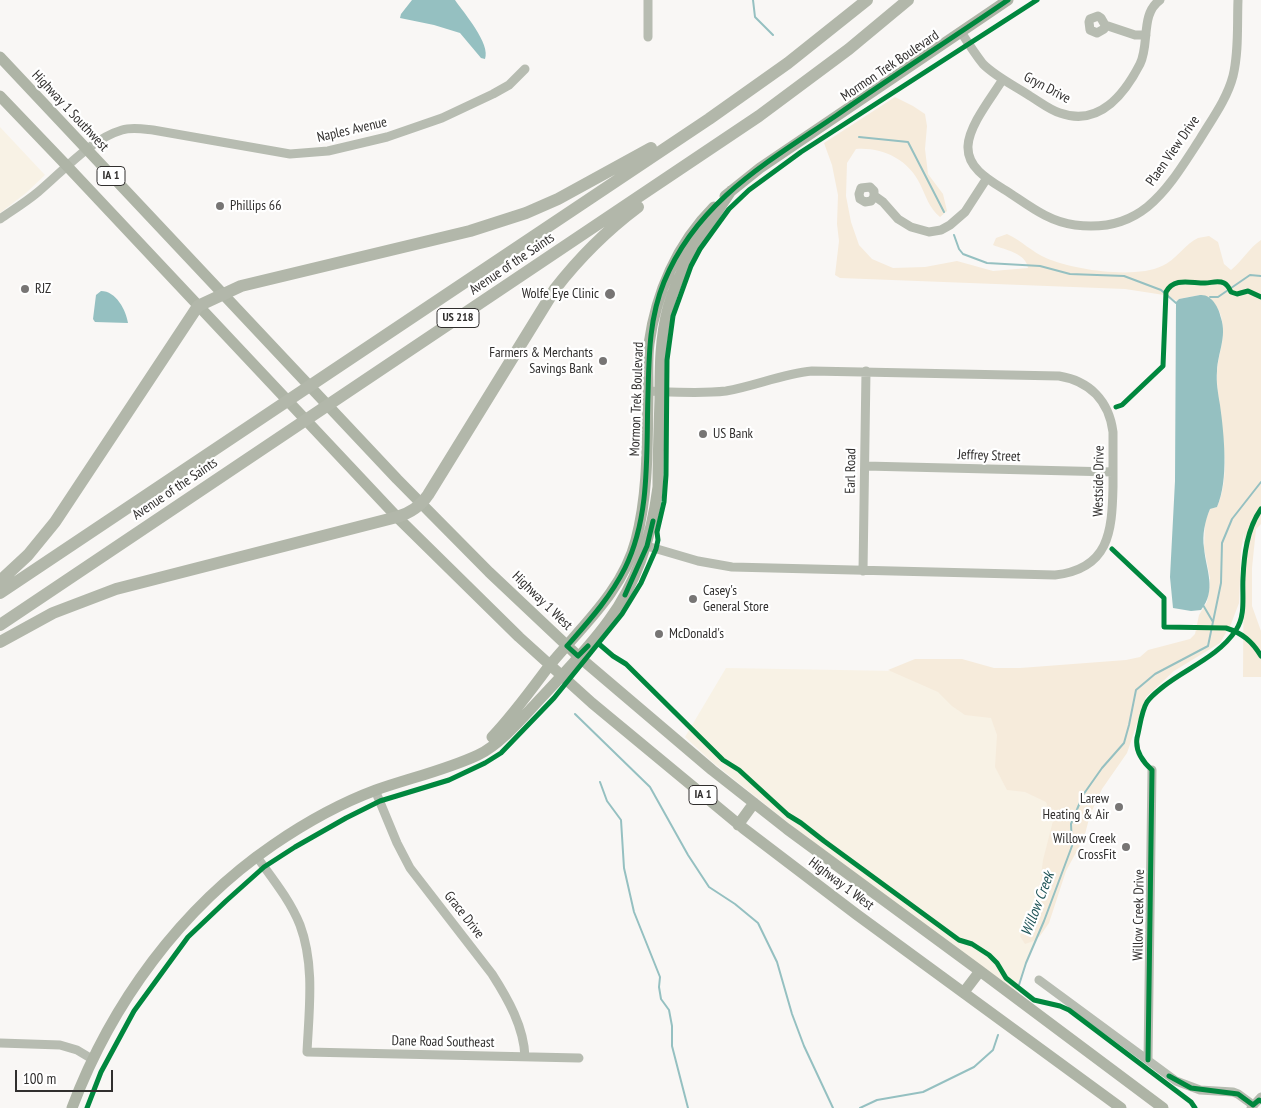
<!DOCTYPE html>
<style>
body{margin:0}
#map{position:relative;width:1261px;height:1108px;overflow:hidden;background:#f9f7f5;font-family:"PT Sans Narrow",sans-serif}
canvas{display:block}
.scale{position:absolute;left:15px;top:1070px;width:98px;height:22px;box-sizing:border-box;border:2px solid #312f2e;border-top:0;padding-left:6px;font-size:15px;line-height:18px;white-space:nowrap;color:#312f2e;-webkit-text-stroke:4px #fff;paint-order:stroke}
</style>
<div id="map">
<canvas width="1261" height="1108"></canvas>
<div class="scale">100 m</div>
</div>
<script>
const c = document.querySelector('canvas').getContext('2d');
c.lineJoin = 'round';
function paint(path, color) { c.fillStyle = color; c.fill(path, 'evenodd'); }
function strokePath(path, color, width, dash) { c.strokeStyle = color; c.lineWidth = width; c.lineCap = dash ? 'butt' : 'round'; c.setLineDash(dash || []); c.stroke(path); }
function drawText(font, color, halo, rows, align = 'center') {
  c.font = font + ' "PT Sans Narrow",sans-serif'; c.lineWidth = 4.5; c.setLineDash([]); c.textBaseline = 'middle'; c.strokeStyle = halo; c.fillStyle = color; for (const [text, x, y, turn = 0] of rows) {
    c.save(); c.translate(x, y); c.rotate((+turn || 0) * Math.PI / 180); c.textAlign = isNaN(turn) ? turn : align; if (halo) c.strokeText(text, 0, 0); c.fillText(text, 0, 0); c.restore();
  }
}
paint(new Path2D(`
 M0 127 45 175 26 193 0 213Z
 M726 668 1125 675 1076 826 1016 992 796 829 711 761 685 737Z`), '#f8f2e5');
paint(new Path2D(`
 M895 97 913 106 925 114 927 126 925 149 928 174 943 194 947 211 940 217C929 208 926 196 920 184 908 159 882 147 856 149L847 163 846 196 851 222 859 245 872 259 893 268 925 267 957 261 993 271 1028 268C1026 253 1005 250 993 245L996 238 1007 234C1022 241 1032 252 1046 258 1073 270 1135 279 1162 266 1175 261 1186 243 1198 238 1201 237 1206 237 1209 236L1218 242 1224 264 1231 270C1242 261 1249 248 1261 240V524L1256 529 1252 568V606L1261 631V677H1243L1244 533 1241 551 1239 603 1231 624 1220 643 1174 671 1146 697 1127 753 1102 789 1090 815 1084 838 1066 871 1049 923 1040 936 1034 941 1025 944 1020 936 1037 908 1043 860 1053 821 1046 802 1025 792 1007 790 995 767 997 735 991 718 965 715 952 706 938 692 888 670 915 659H962L994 668H1020L1126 660 1140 657 1148 650 1190 639 1195 634 1199 615 1207 602 1209 592 1210 578 1204 548 1205 521 1210 509 1217 507C1235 467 1216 416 1217 374 1217 356 1226 340 1222 321 1221 312 1216 305 1210 298L1200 295 1179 299 1177 301 1167 296V292H1164V295L1125 289 840 278 835 275 839 241 837 224 838 195 832 165 824 143Z`), '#f6ebdb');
paint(new Path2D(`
 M412 0H455C464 13 491 44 485 59L481 58 460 33 434 25 400 18 401 14Z
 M101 291C116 291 126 310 128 323L95 322 93 319 96 295Z
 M1200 295C1212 294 1219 308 1221 318 1227 337 1218 352 1217 371 1216 382 1218 393 1220 405 1224 434 1229 480 1217 507L1210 509C1205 521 1202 535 1204 548 1206 570 1217 590 1201 610L1191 611 1173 608 1170 577 1175 481 1176 302 1179 299Z`), '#95c0c1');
strokePath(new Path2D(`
 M753 0 755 17 773 35
 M859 137 908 142 944 212
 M954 235 959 249 963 254 987 263 1040 266 1070 274 1124 276 1161 290 1176 303
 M1210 297H1218L1250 275 1261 276
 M1203 605 1213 622
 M575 714 650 787 688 855 709 887 735 904 758 923 777 962 792 1014 804 1046 833 1108
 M600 782 607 801 621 820 624 868 634 912 660 977 659 987 661 999 669 1010 672 1026V1046L688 1108
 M1019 985 1026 963 1044 921 1072 846 1071 824 1083 795 1102 768 1124 743 1129 725 1136 690 1155 674 1208 646 1221 583 1222 543 1232 519 1261 482
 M860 1108 877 1100 923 1092 974 1067 993 1050 998 1035`), '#95c0c1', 2);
strokePath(new Path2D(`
 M1105 25 1104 29 1097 33 1090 30 1089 22 1090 19 1098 16 1101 18 1105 25 1135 35H1146
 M961 32C968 43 975 54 983 64 996 77 1015 86 1030 96 1040 102 1050 110 1060 113 1099 127 1124 95 1140 64 1150 44 1140 14 1160 0
 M648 37V0
 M1003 79C992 97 969 125 968 146 967 168 989 180 1005 190 1027 204 1048 222 1075 225 1143 234 1168 188 1200 139 1212 119 1227 99 1233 76 1239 51 1237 25 1238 0
 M874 197V191L870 187 861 188 859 194 860 199 865 202 871 201 874 197H876L883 202 898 219 911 227 929 232 941 230 950 225 965 212 987 178
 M0 219C13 210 26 202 38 192 63 171 91 139 122 130 132 127 143 129 153 130L290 154 328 151 387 137 442 118 493 94 509 85 525 69
 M865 466 1113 472
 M640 544 698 561 732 567 1055 575C1109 569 1112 532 1113 487 1113 469 1113 451 1113 432 1109 401 1090 381 1059 376L812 371C782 374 755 386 726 391 700 394 673 392 648 391
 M863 571 866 371
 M375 790 397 843 410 868 492 974C508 999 524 1027 525 1057
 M257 857C272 878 290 900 300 925 315 965 309 1010 307 1052L579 1058
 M1039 980 1176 1081 1200 1090 1233 1092 1238 1094 1253 1105
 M0 1043 60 1045 77 1050 92 1059
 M1148 1060 1152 770
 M1251 1108 1261 1097`), '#b7bcb1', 9);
strokePath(new Path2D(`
 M0 57 397 479 489 572 578 656 712 770 787 829 980 971 1163 1108
 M0 96 67 166 397 517 519 637 592 703 743 828 856 914 1121 1108
 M725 196 760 168 1008 0
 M492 737C513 715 531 690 549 666 581 627 623 591 636 540 649 491 647 440 648 390 648 375 647 359 649 344 656 293 677 244 714 207
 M738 825 754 803
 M964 992 980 971
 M72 1108C111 1004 181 908 273 845 305 823 341 803 376 790 410 778 446 770 478 755 501 744 524 716 541 698 564 673 589 648 609 620 638 581 652 534 658 487 658 458 659 428 660 399 660 368 660 338 668 308 680 265 706 228 731 191`), '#aeb4a6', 11);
strokePath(new Path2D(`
 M0 581 28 555 55 522 198 306 241 286 470 231 526 213 558 199 651 148
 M0 593 709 119 788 63 867 0
 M0 625 759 116 849 49 908 0
 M0 642 53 613 116 589 397 517C410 513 420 507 428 495L555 289C579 258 606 231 638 207`), '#b2b7aa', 12);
strokePath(new Path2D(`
 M1116 407 1122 405 1163 366 1166 292C1174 277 1190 283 1205 283 1211 283 1218 280 1224 283 1228 285 1229 288 1231 292L1237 294 1248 291 1261 297
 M1112 549 1164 598V627L1226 628C1242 633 1252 641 1261 656
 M625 595 647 546 653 521
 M599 644 613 656 626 664 723 760 739 770 788 815 801 823 824 841 959 940 972 944 989 955 997 963 1006 978 1034 1000 1060 1006 1069 1010 1191 1102 1195 1108
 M588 646 578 656 567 646C588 622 610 598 625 568 651 515 646 452 648 394 649 356 649 319 664 282 697 201 768 162 837 115 893 76 951 39 1008 0
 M1148 1060 1152 770C1143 762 1135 751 1137 738 1140 727 1141 712 1147 702 1152 695 1158 691 1164 686 1187 668 1219 656 1236 630 1246 615 1242 596 1243 578 1244 555 1247 529 1261 509
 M1169 1076 1191 1088 1238 1094 1253 1105 1259 1100 1261 1101
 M87 1108 101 1072 134 1011 188 937 226 901 264 867 295 847 346 818 380 801 449 780 485 763 501 753 554 698 622 614 641 583 656 549 658 540 657 532 664 502 666 475 667 360 673 316 691 266 700 249 729 209 749 190 801 152 1037 0`), '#00873e', 5);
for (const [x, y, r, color] of [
 [220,206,5,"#777574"],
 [25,289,5,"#777574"],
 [610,294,6,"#777574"],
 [603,361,5,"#777574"],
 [703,434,5,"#777574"],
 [693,599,5,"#777574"],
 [659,634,5,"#777574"],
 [1119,807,5,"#777574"],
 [1126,847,5,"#777574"]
]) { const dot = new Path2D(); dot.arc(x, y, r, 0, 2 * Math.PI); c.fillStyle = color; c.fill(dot); strokePath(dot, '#fff', 2); }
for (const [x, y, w] of [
 [111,176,28],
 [458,318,42],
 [703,795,28]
]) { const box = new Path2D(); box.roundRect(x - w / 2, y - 9.5, w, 19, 4); c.fillStyle = '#fff'; c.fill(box); strokePath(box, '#312f2e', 1); }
drawText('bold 12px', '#312f2e', null, [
 ["IA 1",111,176],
 ["US 218",458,318],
 ["IA 1",703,795]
]);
drawText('14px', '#312f2e', '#fff', [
 ["Mormon Trek Boulevard",890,66,-34],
 ["Gryn Drive",1047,88,28],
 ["Highway 1 Southwest",70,111,47],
 ["Naples Avenue",352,130,-13],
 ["Plaen View Drive",1173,151,-55],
 ["Avenue of the Saints",512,264,-34],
 ["Mormon Trek Boulevard",637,399,-88],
 ["Jeffrey Street",989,456,2],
 ["Earl Road",851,471,-89],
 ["Westside Drive",1099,481,-89],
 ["Avenue of the Saints",175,489,-34],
 ["Highway 1 West",542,601,44],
 ["Highway 1 West",841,884,37],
 ["Grace Drive",464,915,52],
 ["Willow Creek Drive",1139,915,-89],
 ["Dane Road Southeast",443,1042,1]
]);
drawText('14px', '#312f2e', '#fff', [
 ["Phillips 66",230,206],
 ["RJZ",35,289],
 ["Wolfe Eye Clinic",599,294,"right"],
 ["Farmers & Merchants",593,353,"right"],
 ["Savings Bank",593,369,"right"],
 ["US Bank",713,434],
 ["Casey's",703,591],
 ["General Store",703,607],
 ["McDonald's",669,634],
 ["Larew",1109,799,"right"],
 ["Heating & Air",1109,815,"right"],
 ["Willow Creek",1116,839,"right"],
 ["CrossFit",1116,855,"right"]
], 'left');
drawText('italic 15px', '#1d5356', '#fff', [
 ["Willow Creek",1038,904,-69]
]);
</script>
